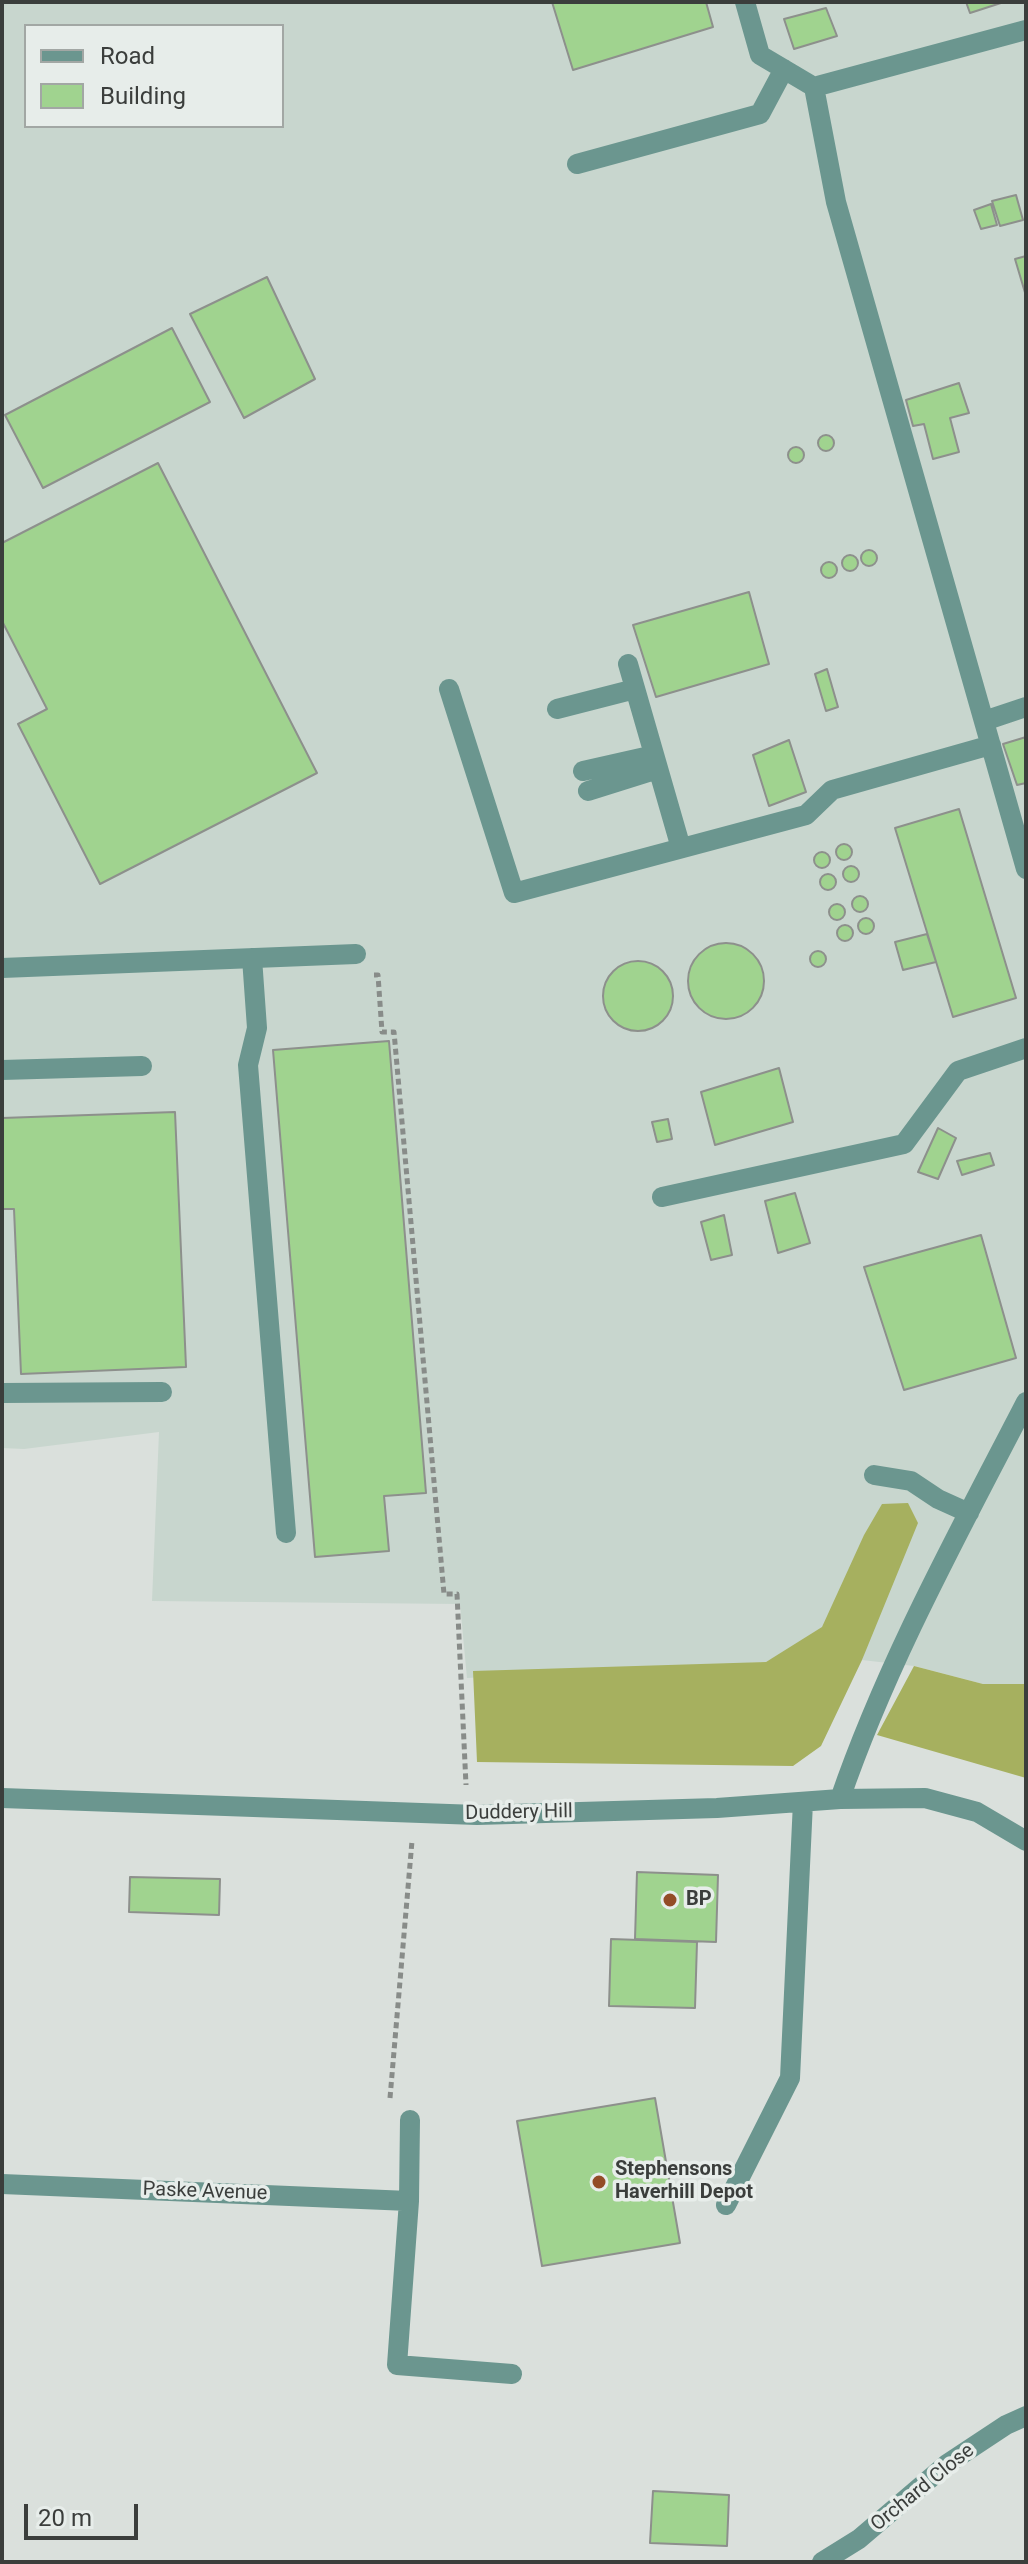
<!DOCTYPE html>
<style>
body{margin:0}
#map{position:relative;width:1028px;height:2564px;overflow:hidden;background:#dae0dc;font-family:Roboto,sans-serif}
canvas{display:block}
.frame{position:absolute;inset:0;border:4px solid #3b3e3c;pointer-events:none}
.legend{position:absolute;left:24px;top:24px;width:260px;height:104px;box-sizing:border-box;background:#e7edea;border:2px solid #a2a7a4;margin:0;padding:10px 14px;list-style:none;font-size:24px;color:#3b3e3c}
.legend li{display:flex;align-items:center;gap:16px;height:40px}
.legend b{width:40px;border:2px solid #a2a7a4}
.scale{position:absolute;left:24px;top:2504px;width:114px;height:36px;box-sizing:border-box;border:4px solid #3b3e3c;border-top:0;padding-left:10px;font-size:24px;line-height:28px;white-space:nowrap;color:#3b3e3c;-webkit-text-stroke:6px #e7edea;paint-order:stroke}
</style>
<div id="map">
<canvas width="1028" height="2564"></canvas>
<div class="frame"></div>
<ul class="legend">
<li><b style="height:10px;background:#6b968f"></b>Road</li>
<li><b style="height:22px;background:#a0d38f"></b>Building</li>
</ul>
<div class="scale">20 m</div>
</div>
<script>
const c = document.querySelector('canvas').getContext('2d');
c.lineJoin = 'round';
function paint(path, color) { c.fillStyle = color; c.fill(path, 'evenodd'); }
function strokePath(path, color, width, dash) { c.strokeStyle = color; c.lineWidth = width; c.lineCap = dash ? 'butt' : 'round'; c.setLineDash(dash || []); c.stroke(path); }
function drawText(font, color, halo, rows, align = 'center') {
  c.font = font + ' Roboto,sans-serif'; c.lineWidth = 7; c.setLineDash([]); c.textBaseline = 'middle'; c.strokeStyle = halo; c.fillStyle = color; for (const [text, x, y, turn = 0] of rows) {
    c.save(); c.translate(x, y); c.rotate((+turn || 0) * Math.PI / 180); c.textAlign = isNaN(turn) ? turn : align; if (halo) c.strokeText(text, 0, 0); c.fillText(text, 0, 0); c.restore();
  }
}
paint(new Path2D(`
 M2 2H1026V1684H983L914 1666 862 1660 864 1654 771 1659 766 1662 467 1678 460 1604 152 1601 159 1432 24 1449 2 1448ZM26 26H282V126H26Z`), '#c8d6ce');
paint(new Path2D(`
 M908 1503 918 1523 862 1660 821 1746 793 1766 477 1762 473 1671 766 1662 822 1627 864 1535 882 1504Z
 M914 1666 983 1684H1026V1778L877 1735Z`), '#a6b05f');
const building = new Path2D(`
 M552 2H706L713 27 573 70Z
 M966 2H1004L970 13Z
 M826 8 837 36 794 49 784 19Z
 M1016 195 1023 220 1000 226 992 201Z
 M991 204 997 225 981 229 974 210Z
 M1026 256V296L1015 259Z
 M267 277 315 379 244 418 190 314Z
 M172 328 210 402 43 488 5 415Z
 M959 383 969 413 950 418 959 452 933 459 924 424 913 426 906 400Z
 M818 443a8 8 0 1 1 16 0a8 8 0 1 1-16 0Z
 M788 455a8 8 0 1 1 16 0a8 8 0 1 1-16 0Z
 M158 463 317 773 100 884 18 724 47 709 2 621V543Z
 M861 558a8 8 0 1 1 16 0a8 8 0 1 1-16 0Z
 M842 563a8 8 0 1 1 16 0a8 8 0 1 1-16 0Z
 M821 570a8 8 0 1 1 16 0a8 8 0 1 1-16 0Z
 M749 592 769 664 656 697 633 625Z
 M827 669 838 707 826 711 815 674Z
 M1026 737V783L1017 785 1003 744Z
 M789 740 806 792 769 806 753 755Z
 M959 809 1016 998 953 1017 895 828Z
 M836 852a8 8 0 1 1 16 0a8 8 0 1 1-16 0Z
 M814 860a8 8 0 1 1 16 0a8 8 0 1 1-16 0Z
 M843 874a8 8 0 1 1 16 0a8 8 0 1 1-16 0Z
 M820 882a8 8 0 1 1 16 0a8 8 0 1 1-16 0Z
 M852 904a8 8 0 1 1 16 0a8 8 0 1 1-16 0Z
 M829 912a8 8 0 1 1 16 0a8 8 0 1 1-16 0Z
 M858 926a8 8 0 1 1 16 0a8 8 0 1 1-16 0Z
 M837 933a8 8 0 1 1 16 0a8 8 0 1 1-16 0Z
 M927 934 936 962 903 970 895 942Z
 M688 981a38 38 0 1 1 76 0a38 38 0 1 1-76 0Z
 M810 959a8 8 0 1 1 16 0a8 8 0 1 1-16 0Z
 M603 996a35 35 0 1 1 70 0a35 35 0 1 1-70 0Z
 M389 1041 426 1493 384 1496 389 1551 315 1557 273 1050Z
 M779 1068 793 1122 715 1145 701 1092Z
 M175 1112 186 1367 21 1374 14 1209H2V1118Z
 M668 1119 672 1139 657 1142 652 1122Z
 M938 1128 956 1138 938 1179 918 1172Z
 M990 1153 994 1165 962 1175 957 1161Z
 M795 1193 810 1243 778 1253 765 1201Z
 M724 1215 732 1255 711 1260 701 1222Z
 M981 1235 1016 1358 904 1390 864 1267Z
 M637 1872 718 1875 716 1942 635 1939Z
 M130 1877 220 1879 219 1915 129 1912Z
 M611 1939 697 1942 695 2008 609 2006Z
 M655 2098 680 2243 542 2266 517 2121Z
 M653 2491 729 2495 727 2546 650 2543Z`);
paint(building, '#a0d38f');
strokePath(building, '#8d908c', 2);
strokePath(new Path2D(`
 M374 975H378L382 1032H394L444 1594H457L466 1785
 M390 2098 412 1841`), '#888c89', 5, [6, 4]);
strokePath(new Path2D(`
 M745 2 760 55 814 87 1026 30
 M814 87 836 202 1026 869
 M577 164 760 114 784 69
 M628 664 681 848
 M449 689 514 893 806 815 832 790 991 745
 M557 709 635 689
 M984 721 1026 707
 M583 771 654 755
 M588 791 658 769
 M252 958 257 1028 248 1065 286 1533
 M2 968 356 954
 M2 1070 142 1066
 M662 1197 904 1144 958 1071 1026 1048
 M2 1393 162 1392
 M874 1475 911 1481 938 1499 969 1513
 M2 1798 477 1815 717 1808 840 1799 925 1798 977 1812 1026 1841
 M840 1799C887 1662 960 1530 1026 1402
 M410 2120 409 2201 397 2365 512 2374
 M2 2184 409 2201
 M726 2205 790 2078 803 1802
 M822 2562 859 2539 947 2464 1006 2425 1026 2416`), '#6b968f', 20);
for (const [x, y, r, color] of [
 [670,1900,8,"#934c27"],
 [599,2182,8,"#934c27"]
]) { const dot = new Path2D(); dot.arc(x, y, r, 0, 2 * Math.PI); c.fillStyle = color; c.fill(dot); strokePath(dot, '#e7edea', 3); }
drawText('20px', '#3b3e3c', '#e7edea', [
 ["Duddery Hill",519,1813,-1],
 ["Paske Avenue",205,2192,2],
 ["Orchard Close",923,2488,-39]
]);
drawText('bold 20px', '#3b3e3c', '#e7edea', [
 ["BP",686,1900],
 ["Stephensons",615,2170],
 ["Haverhill Depot",615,2193]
], 'left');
</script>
